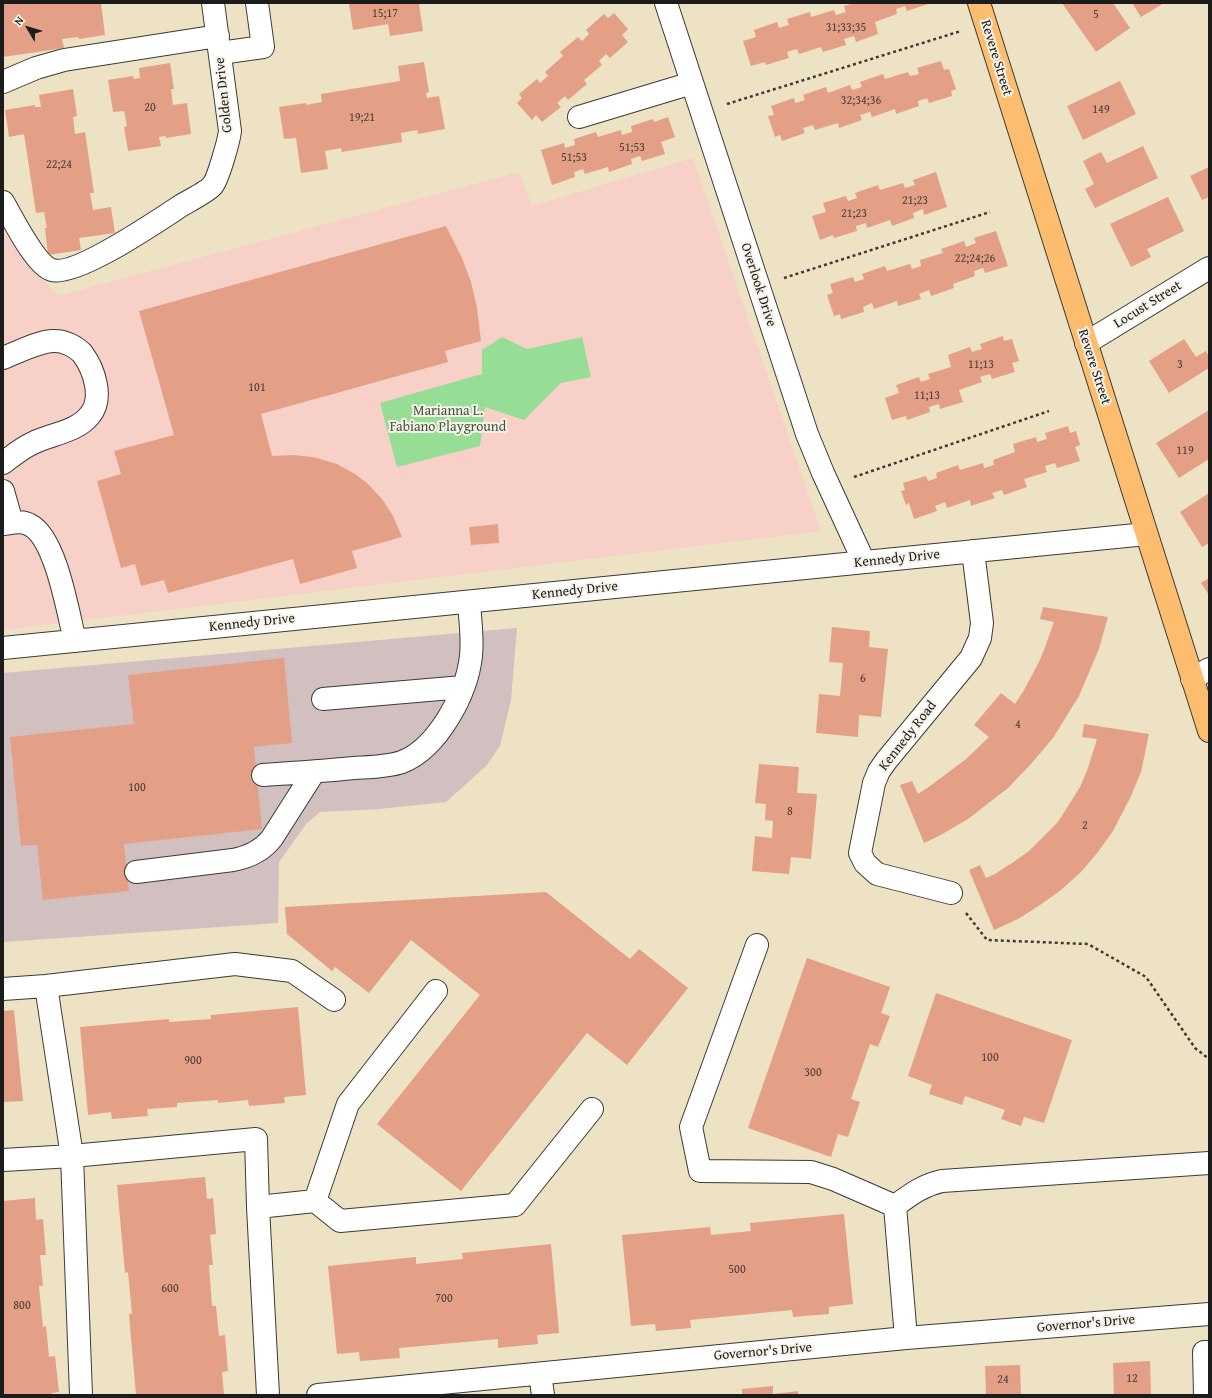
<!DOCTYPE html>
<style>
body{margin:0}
#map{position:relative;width:1212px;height:1398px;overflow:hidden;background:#ede2c3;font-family:"Gentium Book Plus",serif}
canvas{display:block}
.frame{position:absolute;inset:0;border:4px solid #1c1c1c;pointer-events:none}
.north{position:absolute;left:8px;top:8px;width:40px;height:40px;-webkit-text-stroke:3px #f7f3e8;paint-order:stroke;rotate:308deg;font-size:11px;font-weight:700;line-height:16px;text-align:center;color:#1c1c1c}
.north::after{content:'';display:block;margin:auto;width:14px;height:18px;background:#1c1c1c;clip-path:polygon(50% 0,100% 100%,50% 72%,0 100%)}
</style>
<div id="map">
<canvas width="1212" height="1398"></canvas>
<div class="frame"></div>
<div class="north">N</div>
</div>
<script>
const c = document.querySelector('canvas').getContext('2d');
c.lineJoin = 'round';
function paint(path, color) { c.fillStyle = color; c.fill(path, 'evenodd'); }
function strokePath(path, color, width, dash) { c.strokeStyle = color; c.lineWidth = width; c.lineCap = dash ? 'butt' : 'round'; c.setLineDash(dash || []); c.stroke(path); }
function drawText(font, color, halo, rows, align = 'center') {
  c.font = font + ' "Gentium Book Plus",serif'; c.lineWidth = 4; c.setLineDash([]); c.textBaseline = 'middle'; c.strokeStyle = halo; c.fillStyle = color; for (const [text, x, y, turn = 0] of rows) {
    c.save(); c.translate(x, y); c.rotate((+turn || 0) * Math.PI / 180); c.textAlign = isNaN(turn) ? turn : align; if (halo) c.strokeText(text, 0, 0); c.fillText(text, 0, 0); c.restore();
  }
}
paint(new Path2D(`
 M693 158 821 531 3 630V232L57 296 519 172 532 206Z`), '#f7d1c8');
paint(new Path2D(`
 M517 628 511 700 500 746 486 766 446 802 379 809 320 812 306 824 279 862 278 923 3 942V673Z`), '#d2bfc0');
paint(new Path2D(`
 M502 337 527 349 582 337 591 377 561 383 524 420 485 407 480 446 397 467 380 403 482 374V350Z`), '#96dd96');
paint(new Path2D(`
 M3 3H101L105 35 79 39 78 37 62 39 64 48 3 57Z
 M354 3H416L417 4H419L423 31 390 36 388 24 353 30 349 4Z
 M854 3H931L907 11 905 6 896 9 897 14 875 22 878 34 856 42 854 36 844 39 846 45 823 52 821 47 799 54 797 49 787 52 789 58 766 65 765 62 751 66 743 41 756 37 754 30 777 22 779 28 789 25 787 19 810 12 811 17 834 10 836 15 846 12 844 6Z
 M1062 3H1113L1130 28 1096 52Z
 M1132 3H1164L1141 17Z
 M614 13 628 29 622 35 628 42 610 58 606 54 599 61 602 65 584 80 587 84 568 100 565 96 557 103 561 107 542 122 536 115 532 120 517 103 522 98 519 94 537 79 540 83 548 76 545 72 563 56 560 52 578 37 582 41 589 34 586 30 604 14 608 18Z
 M941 61 944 70 949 69 956 89 951 91 952 96 929 103 927 98 918 101 919 106 896 114 895 109 872 117 870 112 860 115 862 120 839 128 838 123 815 130 813 125 803 128 805 133 782 141 780 135 775 137 768 116 774 115 771 106 794 98 795 103 805 100 803 95 826 87 828 93 850 85 852 90 862 87 860 82 883 74 885 79 908 72 910 76 919 74 917 68Z
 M424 62 429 92 426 93 427 98 439 96 445 129 418 134 417 130 401 133 402 142 342 152 341 148 325 151 328 169 301 173 296 138 284 139 279 107 306 103V105L322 102 321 94 400 81 398 66Z
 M170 63 174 89H171L173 105 187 103 191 134 166 138 165 136 159 137 161 146 128 151 124 127 127 126 124 111 113 112 108 80 133 76 134 79 140 78 139 68Z
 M1120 81 1136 114 1083 140 1067 106Z
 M73 89 77 116 73 117 75 134 85 132 94 193H90L93 210 111 207 115 233 79 238 81 250 48 255 45 228H47L44 212 36 213 24 134 9 137 5 110 35 105V107H41L39 95Z
 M668 117 675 137 661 142 665 154 642 161 640 156 631 159 632 164 609 172 608 167 585 174 583 169 574 172 575 177 552 185 541 150 564 143 565 148 575 145 574 139 596 132 598 137 621 130 622 135 632 132 631 126 653 119 654 122Z
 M1143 146 1158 178 1095 208 1085 189 1094 184 1083 161 1101 152 1107 163Z
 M1209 167V197L1202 200 1190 176Z
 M936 172 947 207 924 215 923 209 913 213 914 218 892 226 890 220 867 228 866 223 856 226 857 231 834 238 833 235 820 240 812 216 826 212 823 203 846 196 848 201 857 198 855 193 878 185 880 190 903 183 905 188 915 185 913 180Z
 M1168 197 1184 231 1147 249 1151 257 1131 267 1110 224Z
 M446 226 462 258 471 282 477 308 481 341 445 351 448 362 261 414 272 456 293 455 313 457 337 464 355 474 368 484 382 499 393 516 402 537 352 551 357 568 300 584 293 559 168 593 164 580 141 586 135 564 121 568 97 481 121 474 114 451 174 435 139 311Z
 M996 231 1008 266 985 273 983 268 974 271 975 276 953 284 954 288 931 296 929 290 919 294 921 299 898 306 897 301 874 309 872 303 863 307 864 312 841 319 840 314 834 316 827 295 833 293 830 284 853 277 855 282 864 279 862 274 885 266 887 271 910 264 912 269 921 266 920 260 943 253 941 249 964 241 966 247 976 243 974 238Z
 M1003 336 1004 341 1012 339 1019 361 1012 363 1015 372 992 379 990 374 980 377 982 382 959 390 963 402 940 409 939 404 929 407 930 412 907 420 906 416 892 420 885 398 899 393 896 385 919 377 921 382 930 379 928 374 951 367 948 355 970 347 972 352 982 349 980 344Z
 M1184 339 1196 357 1206 351 1209 357V368L1169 393 1149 361Z
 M1209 410V459L1179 478 1156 443Z
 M1068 426 1070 433 1076 431 1080 445 1075 447 1080 461 1057 468 1055 463 1045 466 1047 472 1024 479 1027 487 1004 495 1002 490 992 493 995 498 971 506 970 500 947 508 945 502 935 506 937 511 914 519 909 503 906 505 901 491 905 490 903 483 926 476 928 481 937 478 936 473 958 465 960 470 983 463 984 468 994 465 993 460 1015 452 1013 444 1036 437 1037 442 1047 439 1045 433Z
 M1209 493V543L1202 547 1180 512Z
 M498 524 499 543 471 545 469 527Z
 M1209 578V595L1201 583Z
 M1043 607 1108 617 1099 649 1079 696 1053 738 1031 764 1008 788 968 819 939 836 924 843 900 785 912 781 918 794 930 786 966 759 989 737 974 725 1001 693 1015 704 1024 690 1038 664 1044 650 1054 622 1040 619Z
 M832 627 870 631 869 647 888 649 881 717 859 715 858 737 816 733 819 694 840 696 843 663 829 662Z
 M284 658 292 743 254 747 262 829 124 844 129 891 43 900 37 845 21 846 10 737 134 724 128 675Z
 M1084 724 1149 734 1141 772 1131 796 1113 831 1098 852 1081 872 1061 890 1040 905 1018 919 994 930 969 870 980 865 986 878 995 874 1012 863 1029 851 1058 822 1080 787 1088 768 1097 739 1082 737Z
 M759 764 799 767 797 793 817 794 811 859 791 857 789 874 752 871 755 836 772 838 773 821 765 820 766 804 755 803Z
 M546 892 630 959 639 949 688 988 627 1065 587 1033 461 1191 377 1124 480 995 411 940 369 993 335 967 332 971 287 934 285 907Z
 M807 958 890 987 881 1013 890 1016 878 1047 870 1044 851 1099 860 1102 848 1137 838 1134 831 1157 748 1128Z
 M936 993 1072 1040 1044 1123 1024 1117 1021 1126 1001 1119 1005 1110 965 1096 962 1105 929 1094 932 1085 908 1076Z
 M298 1007 306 1095 284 1097 285 1103 249 1106 248 1100 218 1103V1100L177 1103V1107L147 1109 148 1116 112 1119 111 1112 88 1115 80 1027 169 1019V1022L211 1019V1015Z
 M14 1010 23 1101 3 1102V1011Z
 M205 1177 207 1199 213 1198 216 1234 210 1235 213 1265H209L212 1306H216L219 1336 225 1335 228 1371 222 1372 224 1395H136L129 1314H132L128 1272 125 1273 117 1185Z
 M35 1198 36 1220 43 1219 46 1255H40L43 1286H39L43 1327 46 1326 49 1357 55 1356 59 1392 52 1393V1395H3V1201Z
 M844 1214 853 1304 829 1307V1314L793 1317 792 1310 690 1320 691 1328 656 1331 655 1324 631 1326 622 1235 710 1227 711 1235 751 1231 750 1223Z
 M551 1244 559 1333 537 1335 538 1344 498 1348V1339L399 1348 400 1358 360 1361 359 1352 337 1354 328 1266 416 1257V1264L463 1259 462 1253Z
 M1150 1361 1151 1395H1114L1113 1363Z
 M1020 1365 1021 1395H986L985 1366Z
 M773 1386V1394L798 1391V1395H742V1389Z`), '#e3a087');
const minor = new Path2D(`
 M666 3 807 434 823 473 864 562
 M220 53 263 47 257 3
 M3 82 36 68 64 60 218 36
 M579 117 692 83
 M3 202C12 217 35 265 52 270 76 277 159 220 182 205 189 201 208 191 212 186 218 180 229 140 230 131L213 3
 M1086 343 1209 268
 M3 358C16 353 41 340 55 341 64 341 75 346 82 353 94 369 104 398 90 415 77 432 51 434 33 443 22 448 12 456 3 463
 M3 491 12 523
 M3 524C12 523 22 520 30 525 56 538 68 613 75 641
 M3 648 1146 534
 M1192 679 1209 669
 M323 699 463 687
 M263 775C294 773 324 771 354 768 370 767 387 767 402 762 438 748 467 693 471 656 473 638 470 620 469 602
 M136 872 233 860C249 857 262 851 272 838L314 772
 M951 893 877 874 865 863 860 853 874 783 879 771 886 761 971 658 980 638 982 623 973 551
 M757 945 691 1127 700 1171 811 1172 833 1179 895 1206C910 1195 923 1185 942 1181L1209 1163
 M46 986 235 964 292 971 334 1000
 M3 989 46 986 72 1156 81 1395
 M3 1160 72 1156 256 1139 258 1207 268 1395
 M315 1201 348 1104 436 991
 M895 1206 906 1338
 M258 1207 315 1201 340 1221 515 1205 592 1109
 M540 1374 543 1395
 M318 1395 906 1338 1209 1314
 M1205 1395 1204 1352H1209`);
const major = new Path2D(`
 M979 3 1209 731`);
strokePath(minor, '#3b3a35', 24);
strokePath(major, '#3b3a35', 24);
strokePath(new Path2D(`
 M727 104 961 31
 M784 278 990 212
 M854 477 1049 411
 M966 913 987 940 1088 944 1146 977 1195 1048 1209 1059`), '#3b3a35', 2.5, [3, 3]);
strokePath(minor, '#fff', 22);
strokePath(major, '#fcbd6f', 22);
drawText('12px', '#4e3d37', null, [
 ["15;17",385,14],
 ["5",1096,15],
 ["31;33;35",846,28],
 ["32;34;36",861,101],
 ["20",150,108],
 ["149",1101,110],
 ["19;21",362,118],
 ["51;53",632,148],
 ["51;53",574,158],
 ["22;24",59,165],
 ["21;23",915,201],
 ["21;23",854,214],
 ["22;24;26",975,259],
 ["11;13",981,365],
 ["3",1180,365],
 ["101",257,388],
 ["11;13",927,396],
 ["119",1185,451],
 ["6",863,679],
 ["4",1018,725],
 ["100",137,788],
 ["8",790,812],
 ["2",1085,826],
 ["100",990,1058],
 ["900",193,1061],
 ["300",813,1073],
 ["500",737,1270],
 ["600",170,1289],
 ["700",444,1299],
 ["800",22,1306],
 ["12",1132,1379],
 ["24",1003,1380]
]);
drawText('14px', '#1c1c1c', '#f7f3e8', [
 ["Revere Street",996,58,73],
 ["Golden Drive",224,95,-96],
 ["Overlook Drive",758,285,72],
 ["Locust Street",1148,305,-32],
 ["Revere Street",1094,367,72],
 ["Kennedy Drive",897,559,-6],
 ["Kennedy Drive",575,591,-6],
 ["Kennedy Drive",252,623,-6],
 ["Kennedy Road",908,736,-52],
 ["Governor's Drive",1086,1324,-5],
 ["Governor's Drive",763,1352,-5]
]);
drawText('14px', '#415641', '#f7f3e8', [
 ["Marianna L.",448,411],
 ["Fabiano Playground",448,427]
]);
</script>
